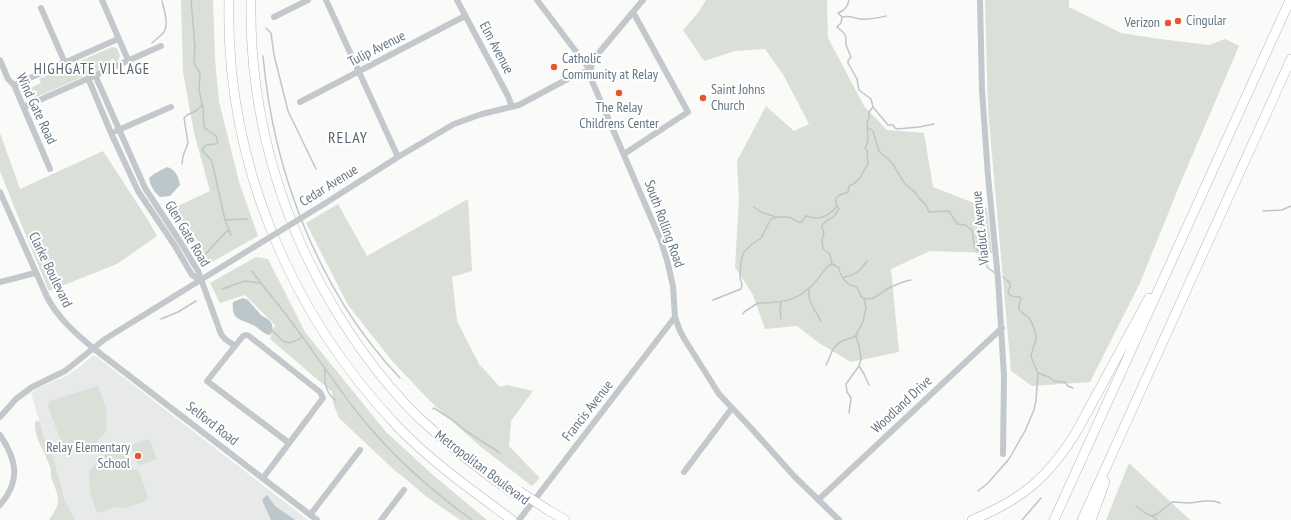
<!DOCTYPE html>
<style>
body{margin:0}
canvas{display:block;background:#fafaf8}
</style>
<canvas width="1291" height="520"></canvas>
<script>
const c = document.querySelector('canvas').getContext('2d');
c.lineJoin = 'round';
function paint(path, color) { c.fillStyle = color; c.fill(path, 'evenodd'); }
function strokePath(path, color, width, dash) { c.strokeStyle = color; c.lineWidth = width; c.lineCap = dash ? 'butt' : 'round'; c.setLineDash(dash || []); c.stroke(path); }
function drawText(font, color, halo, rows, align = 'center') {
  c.font = font + ' "PT Sans Narrow",sans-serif'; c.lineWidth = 4; c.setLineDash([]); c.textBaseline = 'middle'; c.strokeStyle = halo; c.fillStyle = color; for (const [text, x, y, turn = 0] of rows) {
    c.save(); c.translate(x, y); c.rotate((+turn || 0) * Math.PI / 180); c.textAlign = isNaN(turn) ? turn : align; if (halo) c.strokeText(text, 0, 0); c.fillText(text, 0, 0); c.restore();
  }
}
paint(new Path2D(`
 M93 355 97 357 308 520H69L31 393 36 389 68 375 81 366Z`), '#e8e9e9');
paint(new Path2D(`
 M181 0H213L215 59 219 102 239 182 258 236 210 263 192 231H182L169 210 210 191 194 133 183 72Z
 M706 0H827L828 38 864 106 887 130 924 133 933 187 987 208 992 253 930 251 891 269 899 352 851 362 819 343 797 326 765 329 753 295 735 267 739 199 737 161 766 106 794 131 809 124 784 76 765 49 735 51 704 61 683 30 697 14Z
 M985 0H1069V7L1121 33 1160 39 1209 45 1225 39 1239 46 1180 184 1140 283 1090 382 1032 386 1011 371 988 109Z
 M112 47 117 48 120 56 118 61 115 62 113 59 99 65 100 69 30 100 25 98 22 91 23 86 25 85 28 89 41 83 39 79Z
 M0 133 20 189 103 151 148 220 157 236 117 264 49 291 19 219 0 171Z
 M468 199 472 271 452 277 457 321 479 364 500 387 507 385 533 391 511 421 509 446 540 478 532 486 481 447 430 401 393 362 348 305 306 223 338 204 367 256Z
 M256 257 268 259 305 332 386 432 433 475 487 520H460L427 497 391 467 339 418 333 403 332 392 270 339 275 325 245 295 220 303 210 283Z
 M98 386 106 408 107 430 93 446 66 455 48 406 50 401Z
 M36 420 40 422 44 438 53 457 65 501 75 520H49C52 516 55 511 57 506 61 497 53 485 51 476 51 472 51 468 49 464 45 452 31 432 36 420Z
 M149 439 157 459 139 466 131 445Z
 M126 448 133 469 139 471 148 497 146 501 124 508 117 507 97 513 90 492 89 470 105 454Z
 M1129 463 1190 520H1106Z`), '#dadfd7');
paint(new Path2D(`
 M167 167C175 169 179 177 180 185L170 196 160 197C154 192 150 185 149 178L154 174Z
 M243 298 248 300 261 315 269 320 272 324 273 331 270 335C263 334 259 328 253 325 241 319 231 321 233 302Z
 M267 495 275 506 295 520H271L262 500Z`), '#bbc7cb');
strokePath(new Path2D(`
 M191 0 195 47 194 61 195 65 200 73 199 90 203 109 204 127 206 129 216 136 218 142 216 144 206 145 202 150 211 160 213 166 225 220 231 235
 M849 0C848 6 844 11 838 13L842 17 841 23 837 27 844 33 846 37V45L851 57 848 61V63L857 79 859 90 871 99 873 107 888 125H893L895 128 897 129 919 127 934 124
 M842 17C850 15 853 18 860 19 869 20 877 18 886 16
 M266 28 271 33 274 55 288 111 316 169
 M152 43C156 39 161 36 164 32 169 24 164 9 162 1
 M263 56C268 111 280 165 300 216
 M867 127 873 131 879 151 892 163 905 184 914 191 919 198 926 205 929 212 949 211 957 224 965 225 972 230 974 245 977 250 983 257 988 268 995 273
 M182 164 183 156 188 143 184 118 187 115 196 111 202 105
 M754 207 761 212 776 217
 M1263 211 1282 210 1291 206
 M301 219C324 277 357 333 400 378
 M225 220 247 219
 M200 260 225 233 227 231 230 232
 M832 264 830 254 823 249 822 240 824 232C818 223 828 221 833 217 836 215 837 211 839 209L836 203V198L840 195 848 192 849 186C860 183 862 172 868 164L867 156 868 152 865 148 868 141 867 123 869 118V112L873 107
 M252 271C263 287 276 301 287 316 314 351 337 388 365 422 396 459 433 492 472 520
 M844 277C856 275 860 271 867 261
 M809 288C807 301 815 310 821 321
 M222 289 245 281 260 283
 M864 298C874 301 879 294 887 289 895 285 903 281 911 280
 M713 300 741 289 742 285 740 277 741 261 744 252 752 244 761 238 771 219C777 217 785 216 791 218 799 222 800 226 806 216 809 216 812 218 815 218 823 219 833 212 837 206
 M781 302 780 311 781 319
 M743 314 744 312 758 303C784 303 799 301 817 280 823 274 824 267 832 264L839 268C840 275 844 281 850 285 851 285 855 286 856 287 859 289 860 294 861 297L864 298 866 308C864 312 865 316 863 321 862 325 858 331 856 335 852 340 847 338 842 341 830 348 832 355 826 365
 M161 319 178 312 196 301
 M273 331C283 343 288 347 302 337
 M859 366 864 374 869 385
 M325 368C324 382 325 392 336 401
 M1038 373 1049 377 1054 381 1065 382 1068 386 1073 388
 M433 409 434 408 451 419 466 431 500 453
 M849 413 851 398 847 392 846 384 859 366 861 359 859 345 856 336 857 334
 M978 491 988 483 1009 459 1025 431 1034 410 1036 400 1038 373 1033 362 1031 355 1036 340V334L1032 323 1029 318 1019 310V305L1021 299 1020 297C1016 296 1010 298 1008 292 1012 284 1010 282 1003 277
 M1136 506 1145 513 1154 517 1157 520
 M1151 516 1157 514 1172 502 1190 503 1204 501H1214L1220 503
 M1022 520 1041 498`), '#bbc7cb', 1.5);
const highway = new Path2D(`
 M229 0C225 159 289 313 399 428 433 463 473 491 512 520
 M251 0C249 110 279 217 336 311 359 349 386 385 417 416 448 445 481 471 516 495
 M548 510 565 520
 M972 520C1022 500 1050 476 1078 429L1149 298
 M1054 520 1290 0
 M1082 520 1291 59
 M1091 520 1105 482`);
strokePath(highway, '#b4b9bd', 10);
strokePath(new Path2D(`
 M102 0 128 60
 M326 0 398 157
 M457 0 508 96 512 107
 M537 0 590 70
 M643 0 597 55C591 64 589 70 592 81L661 241 667 260 673 286 675 317 680 331 685 340 719 394 751 428 794 476 839 520
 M980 0 982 90 988 176 998 279 1004 376 1003 454
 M41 8 65 63
 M274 17 308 0
 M0 60 8 79 14 85 50 169
 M95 75 145 188 181 243 198 271 221 334 225 339 235 346
 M88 78 111 133 138 191 175 246 192 275 201 281
 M14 85 118 39
 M300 102 465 16
 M24 107 161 46
 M116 131 171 107
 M624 154 688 112 633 12
 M0 192 47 297C58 318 75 333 93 348L317 520
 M324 204 398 157 454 124 482 114 519 105 575 75 590 70
 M0 282 35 273
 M0 417 16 399 32 387 65 371 105 339 254 247
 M0 435C17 460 21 481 0 505
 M684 472 732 408
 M263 478 323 398 320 392 249 336 246 335 243 336 207 381 289 443
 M818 500 1002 328
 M310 515 360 450
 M381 520 404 490
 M519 520 675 317`), '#c3c8cc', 6);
strokePath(highway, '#fff', 9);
const highwayBridge = new Path2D(`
 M519 491 548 510`);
strokePath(highwayBridge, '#b4b9bd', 10, []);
strokePath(new Path2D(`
 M254 247 324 204`), '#c3c8cc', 6);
strokePath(highwayBridge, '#fff', 9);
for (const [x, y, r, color] of [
 [1178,21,4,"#e4572e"],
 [1168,23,4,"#e4572e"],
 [554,67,4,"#e4572e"],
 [619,93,4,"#e4572e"],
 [703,98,4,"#e4572e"],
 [138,456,4,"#e4572e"]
]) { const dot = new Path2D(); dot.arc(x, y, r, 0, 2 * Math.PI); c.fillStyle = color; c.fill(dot); strokePath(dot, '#fff', 1.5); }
drawText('14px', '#657683', '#fff', [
 ["Cingular",1186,21],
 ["Verizon",1160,23,"right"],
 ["Catholic",562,59],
 ["Community at Relay",562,75],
 ["Saint Johns",711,90],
 ["Church",711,106],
 ["The Relay",619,108,"center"],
 ["Childrens Center",619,124,"center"],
 ["Relay Elementary",130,448,"right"],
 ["School",130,464,"right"]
], 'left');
drawText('14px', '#657683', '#fff', [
 ["Elm Avenue",496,48,62],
 ["Tulip Avenue",377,49,-27],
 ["Wind Gate Road",36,109,65],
 ["Cedar Avenue",329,186,-32],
 ["South Rolling Road",664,224,70],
 ["Viaduct Avenue",981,228,-96],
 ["Glen Gate Road",187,234,59],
 ["Clarke Boulevard",50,270,64],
 ["Woodland Drive",902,405,-43],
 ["Francis Avenue",588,411,-52],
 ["Selford Road",212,424,38],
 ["Metropolitan Boulevard",482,468,37]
]);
c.letterSpacing = '1px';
drawText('15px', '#57646e', '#fff', [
 ["HIGHGATE VILLAGE",92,70]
]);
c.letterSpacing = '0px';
c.letterSpacing = '1px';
drawText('16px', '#57646e', '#fff', [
 ["RELAY",348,138]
]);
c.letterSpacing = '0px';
</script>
